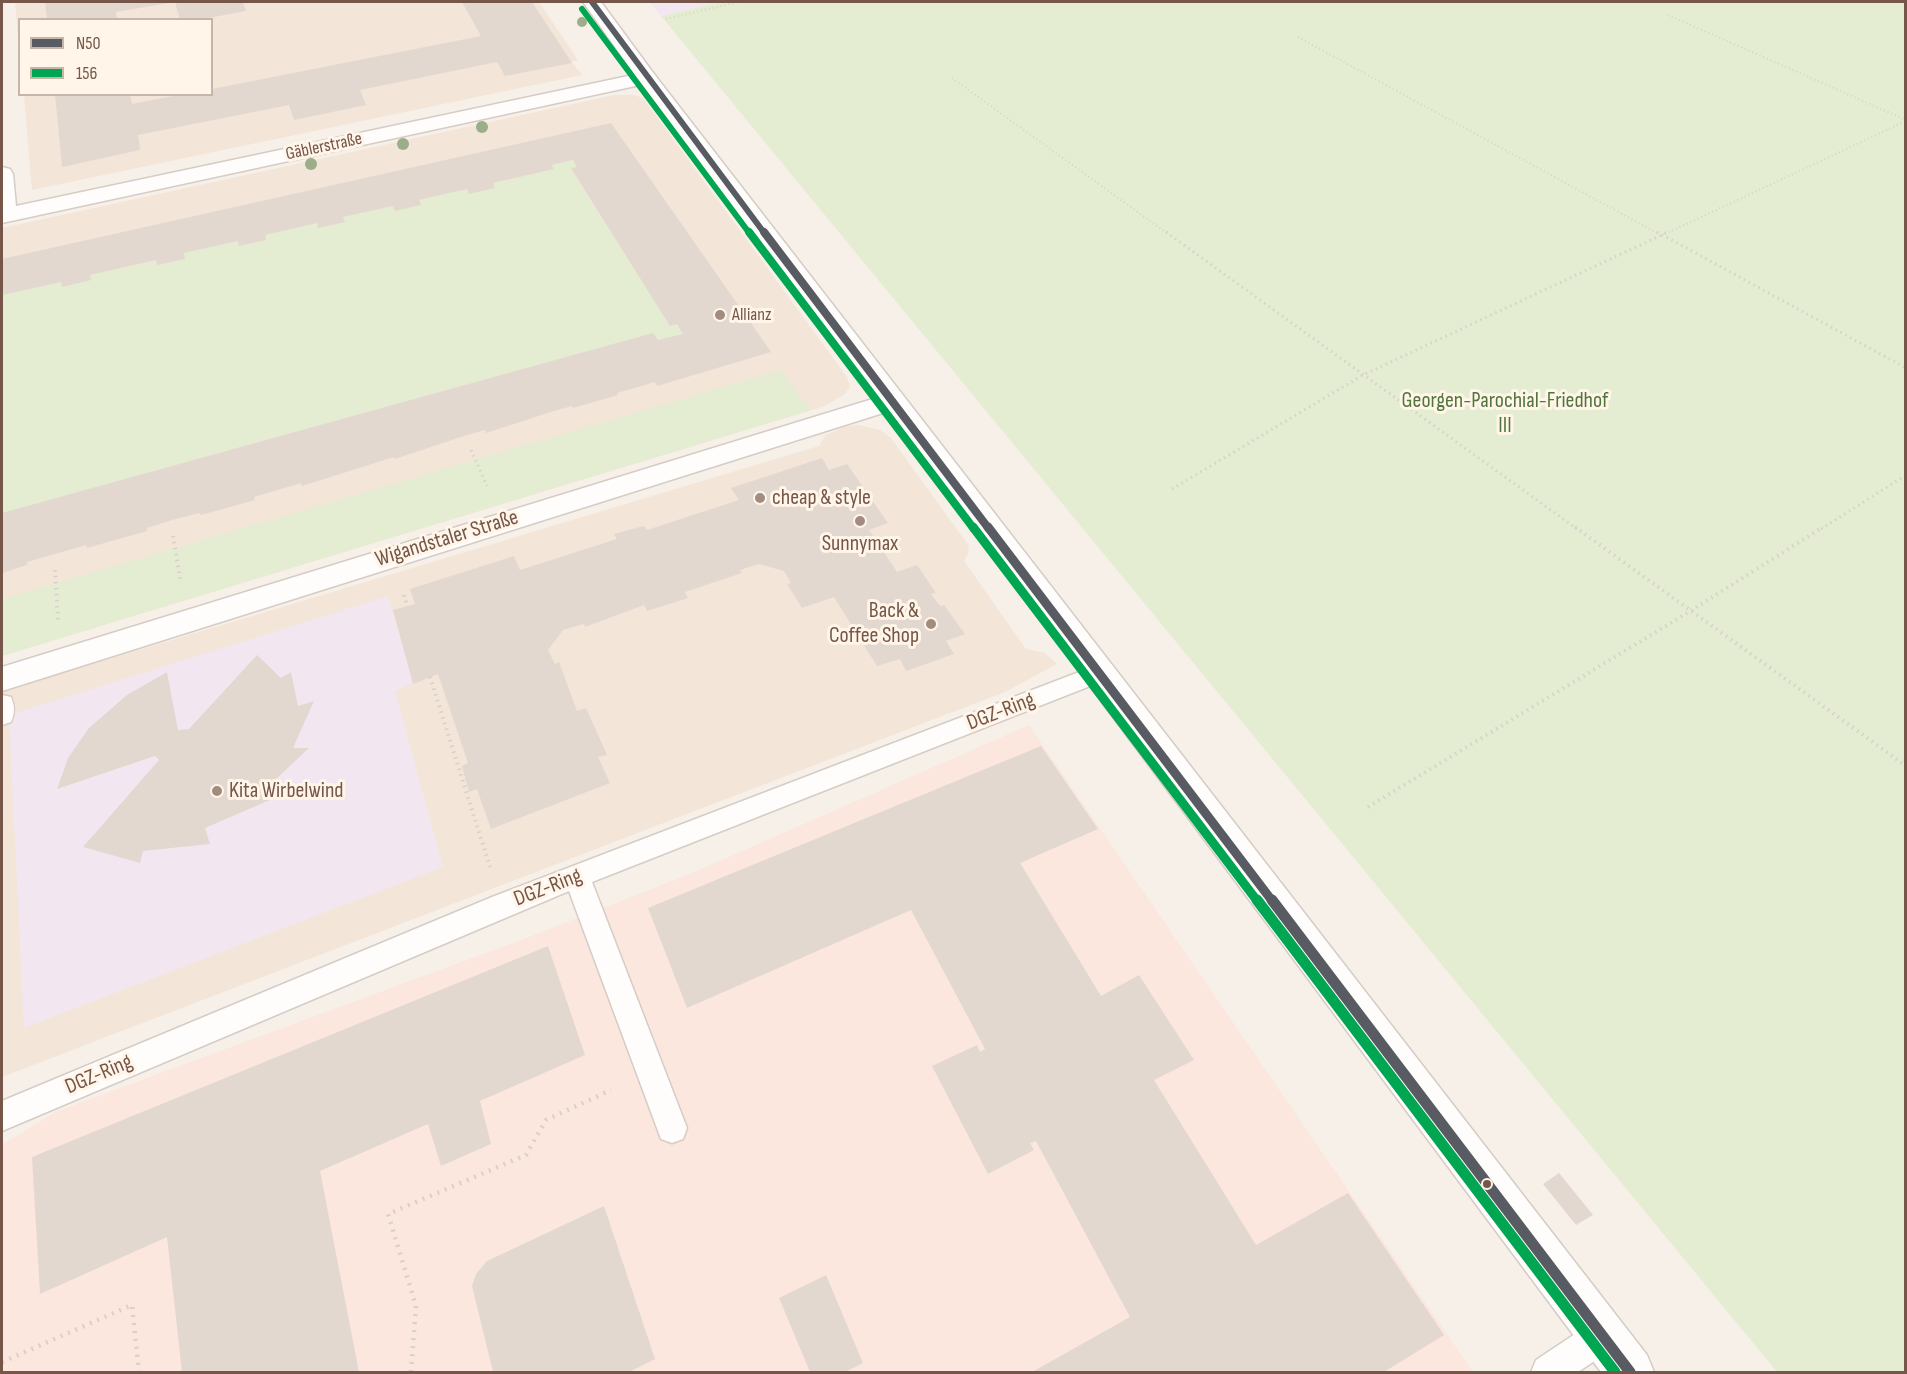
<!DOCTYPE html>
<meta charset="utf-8">
<style>
body{margin:0}
#map{position:relative;width:1907px;height:1374px;overflow:hidden;background:#f7f0e8;font-family:"Sofia Sans Condensed",sans-serif}
canvas{display:block}
.frame{position:absolute;inset:0;border:3px solid #755648;pointer-events:none}
.legend{position:absolute;left:18px;top:18px;width:195px;height:78px;box-sizing:border-box;background:#fff5e9;border:2px solid #c8b5a9;margin:0;padding:8px 10px;list-style:none;font-size:18px;color:#755648}
.legend li{display:flex;align-items:center;gap:12px;height:30px}
.legend b{width:30px;border:2px solid #c8b5a9}
</style>
<div id="map">
<canvas width="1907" height="1374"></canvas>
<div class="frame"></div>
<ul class="legend">
<li><b style="height:8px;background:#595b62"></b>N50</li>
<li><b style="height:8px;background:#00a651"></b>156</li>
</ul>
</div>
<script>
const c = document.querySelector('canvas').getContext('2d');
c.lineJoin = 'round';
function paint(path, color) { c.fillStyle = color; c.fill(path, 'evenodd'); }
function strokePath(path, color, width, dash) { c.strokeStyle = color; c.lineWidth = width; c.lineCap = dash ? 'butt' : 'round'; c.setLineDash(dash || []); c.stroke(path); }
function drawText(font, color, halo, rows, align = 'center') {
  c.font = font + ' "Sofia Sans Condensed",sans-serif'; c.lineWidth = 6; c.setLineDash([]); c.textBaseline = 'middle'; c.strokeStyle = halo; c.fillStyle = color; for (const [text, x, y, turn = 0] of rows) {
    c.save(); c.translate(x, y); c.rotate((+turn || 0) * Math.PI / 180); c.textAlign = isNaN(turn) ? turn : align; if (halo) c.strokeText(text, 0, 0); c.fillText(text, 0, 0); c.restore();
  }
}
paint(new Path2D(`
 M15 2H539L578 60 572 62 582 75 32 190 24 95 212 94V20H20L19 48Z
 M614 95H635L644 99 847 377 850 387 844 395 822 407 2 656V228Z
 M858 425 880 430 891 438 969 546 968 554 964 561 1026 649 1045 653 1057 664 1005 692 2 1077V691L819 446 826 435 844 427Z`), '#f3e5d8');
paint(new Path2D(`
 M1029 725 1473 1372H2V1145L55 1112 529 937 690 874Z`), '#fbe7de');
paint(new Path2D(`
 M649 2H721L661 16Z
 M388 596 414 683 395 691 443 867 24 1028 9 715Z`), '#f2e7f1');
paint(new Path2D(`
 M721 2H1905V1372H1777L661 16Z
 M573 160 577 167 571 169 670 326 677 324 683 334 658 340 653 333 2 513V295L61 282 62 287 91 280 90 275 156 260 157 265 185 259 184 253 238 241 240 246 266 240 265 235 317 223 319 228 345 222 343 217 393 206 395 211 421 205 419 200 467 189 495 188 493 183 554 169 551 165Z
 M781 370 811 410 2 656V599Z`), '#e4edd2');
paint(new Path2D(`
 M45 2H169V3L116 12 117 20H47Z
 M175 2H243L246 11 198 20H180Z
 M462 2H532L572 63 505 76 497 62 360 90 366 105 294 120 289 105 138 135 140 150 62 167 55 94H130L132 104 183 94H212V89L481 36Z
 M611 123 771 352 657 386 655 382 617 393 618 395 573 408 572 406 554 411 486 433 485 430 467 435 395 459 394 457 302 486 301 483 254 497 255 500 201 515 199 513 172 520 147 528V531L87 548 86 545 27 562V565L2 573V513L653 333 658 340 683 334 677 324 670 326 571 168 577 167 573 160 551 165 554 169 493 183 495 188 469 194 467 189 419 200 421 205 395 211 393 206 343 217 345 222 318 228 317 223 265 235 266 240 239 246 238 241 184 253 185 259 157 265 156 260 90 275 91 280 62 287 61 282 2 295V259Z
 M822 458 829 470 847 464 888 523 869 530 897 572 917 565 936 593 931 594 940 606 944 605 965 634 946 641 954 654 906 671 900 659 877 666 834 597 802 608 787 584 791 583 784 571 759 564 740 570 742 573 685 592 688 598 647 611 644 605 585 627 584 624 563 630 548 650 555 664 559 662 577 711 586 708 607 755 598 757 610 783 491 829 477 789 469 792 462 766 468 763 438 674 413 684 393 610 415 604 410 589 514 556 520 570 617 539 614 534 644 526 647 530 739 500 731 488Z
 M257 655 281 678 291 672 298 706 314 701 293 748H309L260 794 270 800 205 828 210 844 143 851 140 863 83 847 159 760 155 756 57 789 68 758 89 728 127 695 167 672 178 730 189 729Z
 M1041 746 1098 829 1020 863 1101 996 1139 975 1194 1060 1154 1080 1256 1245 1348 1193 1444 1335 1384 1372H1032L1130 1317 1036 1141 1030 1143 1034 1150 988 1174 932 1066 977 1045 980 1052 985 1049 911 910 687 1008 648 908Z
 M548 946 585 1055 480 1101 491 1144 441 1166 428 1124 320 1171 359 1372H182L167 1237 40 1294 32 1157Z
 M1559 1173 1593 1215 1576 1225 1543 1184Z
 M604 1206 655 1359 629 1372H493L472 1286 476 1274 487 1261Z
 M826 1275 863 1363 845 1372H810L779 1298Z`), '#e3d8d0');
const service = new Path2D(`
 M1100 664 1108 667 1112 673 1108 679 592 882 687 1128 683 1139 672 1143 661 1139 569 891 2 1131V1101L492 897Z
 M2 695 11 697C15 706 15 713 11 722L2 725Z
 M1602 1319 1614 1324 1619 1336 1614 1348 1578 1372H1531L1536 1360 1590 1324Z`);
const minor = new Path2D(`
 M647 72 654 74 657 78 654 82 2 223V167L10 169 13 174 16 206Z
 M892 393 902 395 905 401 902 407 2 691V667Z`);
const tertiary = new Path2D(`
 M583 2H601L654 74 1647 1355 1654 1372H1601L640 82Z`);
strokePath(service, '#d5ccc6', 3);
strokePath(minor, '#d5ccc6', 3);
strokePath(tertiary, '#d5ccc6', 3);
strokePath(new Path2D(`
 M1668 15 1906 120
 M666 19 738 2
 M1298 37 1659 234
 M952 78 1168 234
 M1665 234 1906 121`), '#d9d0cc', 2, [1, 3]);
strokePath(new Path2D(`
 M1166 232 1577 529
 M1657 232 1906 368
 M471 450 487 486
 M1172 489 1363 375 1668 232
 M1821 529 1906 475`), '#d9d0cc', 3, [1.5, 4]);
strokePath(new Path2D(`
 M1575 527 1906 766
 M173 536 181 583
 M55 570 58 620
 M404 595 407 606
 M430 677 490 867
 M1368 807 1692 610 1823 527`), '#d9d0cc', 4, [1.5, 4.5]);
strokePath(new Path2D(`
 M2 1362 132 1305 139 1372
 M411 1372 416 1306 388 1214 526 1155 546 1120 611 1090`), '#d9d0cc', 4.5, [2, 6]);
paint(service, '#fefdfc');
paint(minor, '#fefdfc');
paint(tertiary, '#fefdfc');
strokePath(new Path2D(`
 M592 2 765 234`), '#595b62', 6);
strokePath(new Path2D(`
 M764 232 989 529`), '#595b62', 8);
strokePath(new Path2D(`
 M988 527 1273 902`), '#595b62', 9);
strokePath(new Path2D(`
 M1272 900 1630 1372`), '#595b62', 11);
strokePath(new Path2D(`
 M582 9 750 234`), '#00a651', 6);
strokePath(new Path2D(`
 M749 232 974 529`), '#00a651', 8);
strokePath(new Path2D(`
 M973 527 1258 902`), '#00a651', 9);
strokePath(new Path2D(`
 M1257 900 1615 1372`), '#00a651', 11);
c.fillStyle = '#9cad89';
for (const [x, y, r] of [
 [582,22,5],
 [482,127,6],
 [403,144,6],
 [311,164,6]
]) { c.beginPath(); c.arc(x, y, r, 0, 2 * Math.PI); c.fill(); }
for (const [x, y, r, color] of [
 [720,315,6,"#a28c80"],
 [760,498,6,"#a28c80"],
 [860,521,6,"#a28c80"],
 [931,624,6,"#a28c80"],
 [217,791,6,"#a28c80"],
 [1487,1184,5,"#755648"]
]) { const dot = new Path2D(); dot.arc(x, y, r, 0, 2 * Math.PI); c.fillStyle = color; c.fill(dot); strokePath(dot, '#fff5e9', 2); }
drawText('18px', '#755648', '#fff5e9', [
 ["Gäblerstraße",324,147,-12]
]);
drawText('18px', '#755648', '#fff5e9', [
 ["Allianz",732,315]
], 'left');
drawText('22px', '#51763c', '#fff5e9', [
 ["Georgen-Parochial-Friedhof",1505,401],
 ["III",1505,426]
]);
drawText('22px', '#755648', '#fff5e9', [
 ["cheap & style",772,498],
 ["Sunnymax",860,544,"center"],
 ["Back &",919,611,"right"],
 ["Coffee Shop",919,636,"right"],
 ["Kita Wirbelwind",229,791]
], 'left');
drawText('22px', '#755648', '#fff5e9', [
 ["Wigandstaler Straße",447,539,-17],
 ["DGZ-Ring",1001,712,-21],
 ["DGZ-Ring",548,888,-21],
 ["DGZ-Ring",99,1075,-23]
]);
</script>
